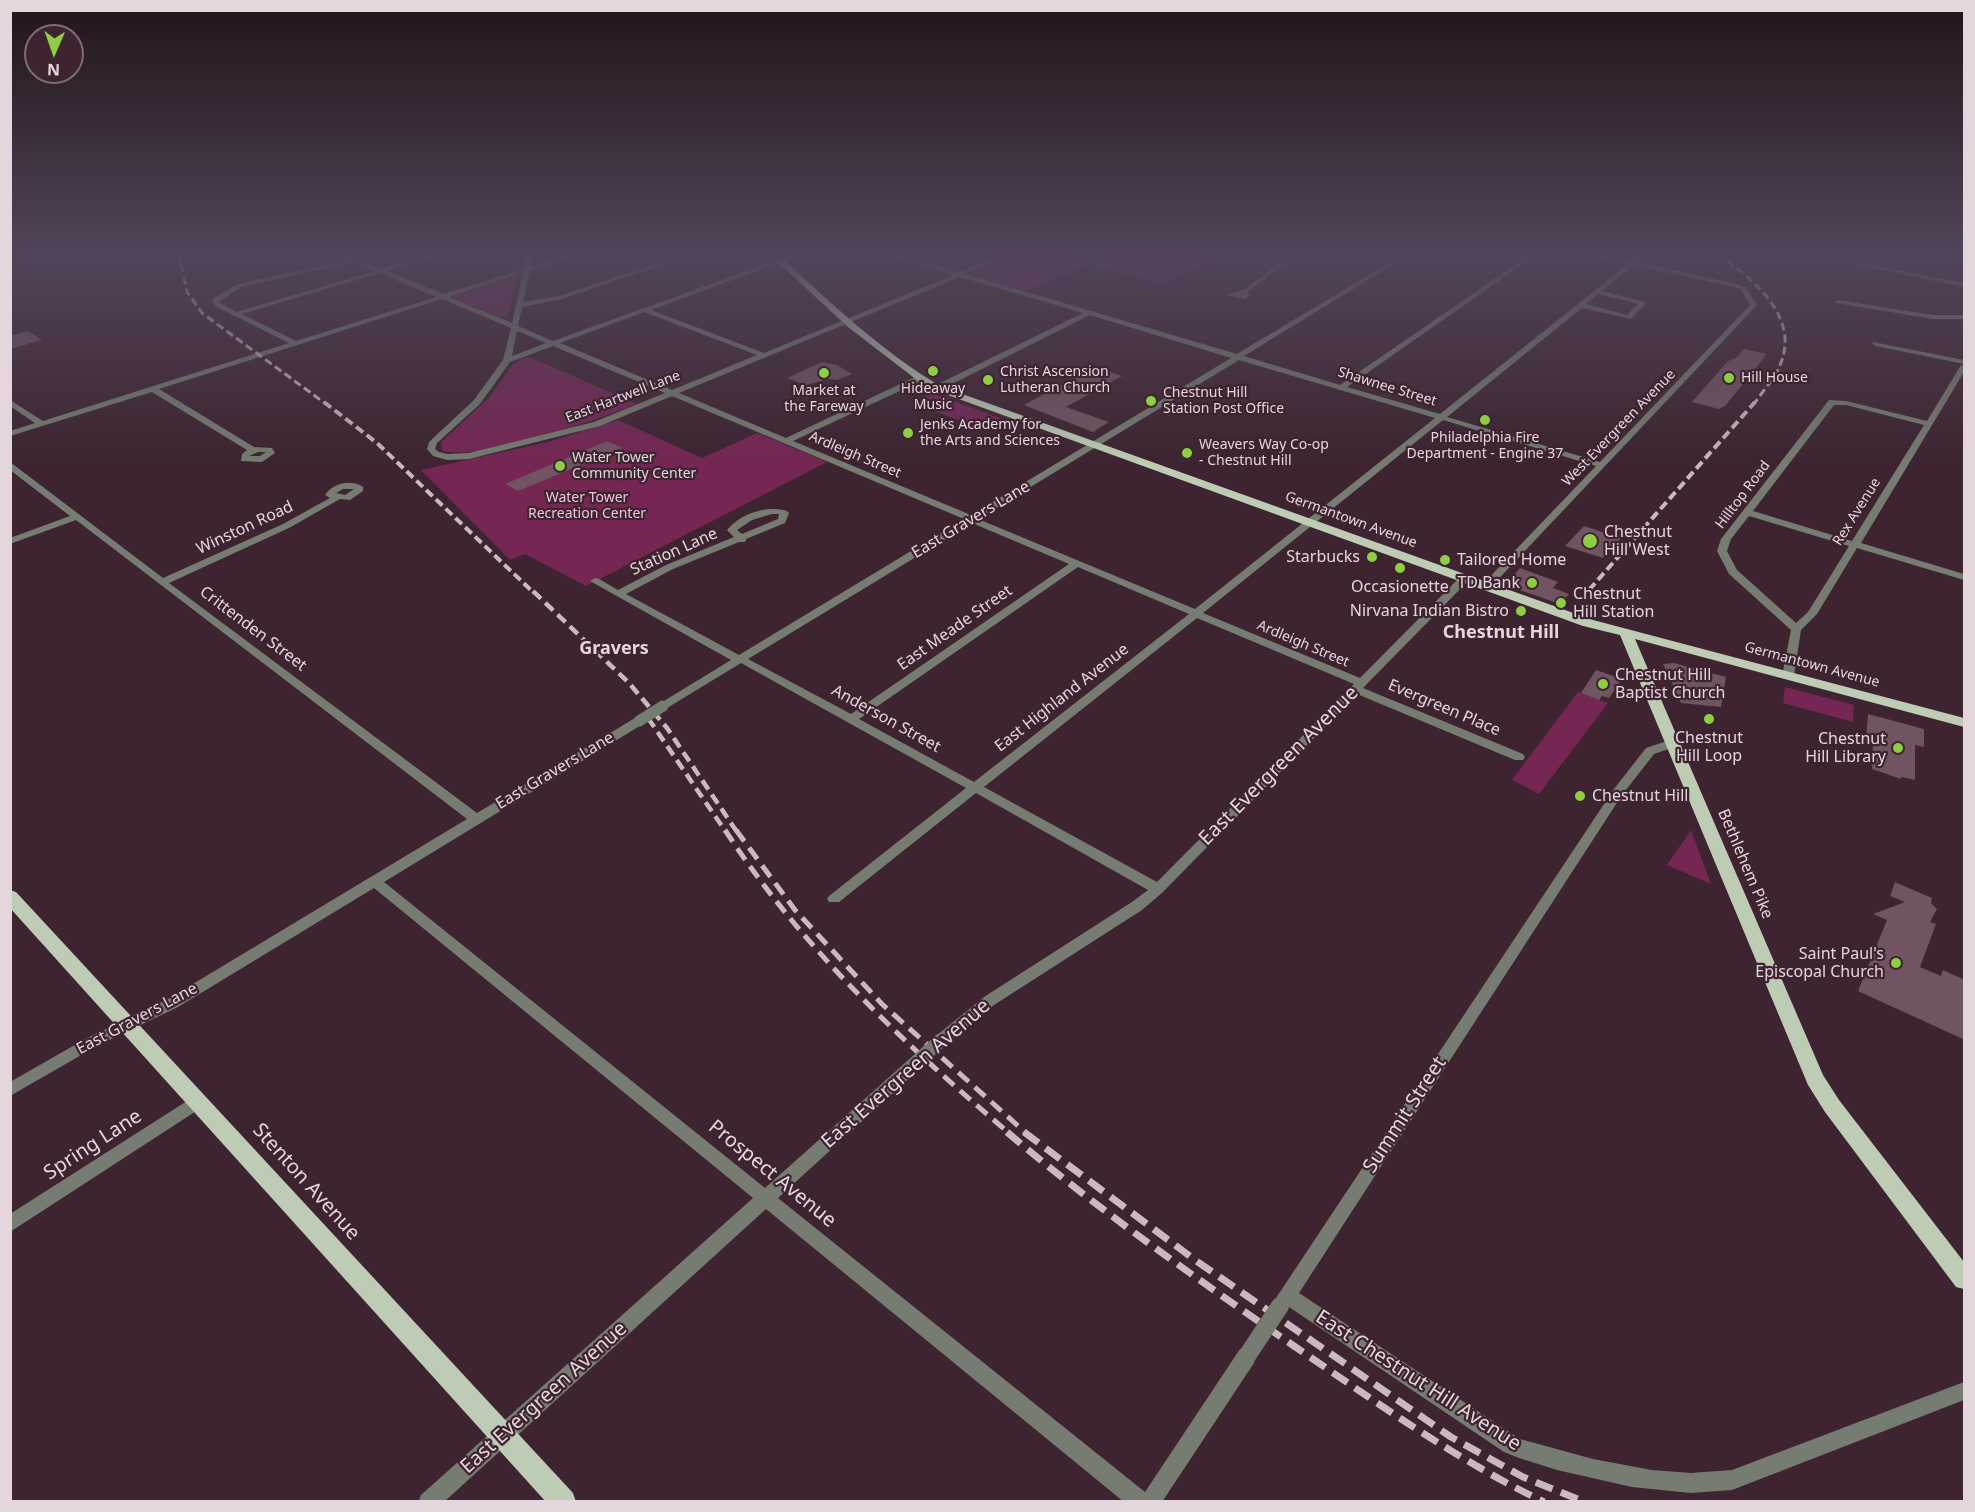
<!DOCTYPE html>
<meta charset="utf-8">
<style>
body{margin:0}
#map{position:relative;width:1975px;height:1512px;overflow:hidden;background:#3d2430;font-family:"Noto Sans",sans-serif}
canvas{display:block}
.frame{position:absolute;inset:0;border:12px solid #e5d5dc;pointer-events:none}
.north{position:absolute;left:24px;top:24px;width:60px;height:60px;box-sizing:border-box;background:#3d2430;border:2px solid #806b75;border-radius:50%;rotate:182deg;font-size:16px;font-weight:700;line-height:24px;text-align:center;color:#e5d5dc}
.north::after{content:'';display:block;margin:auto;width:21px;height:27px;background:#8dce44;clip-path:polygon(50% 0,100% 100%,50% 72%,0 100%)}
</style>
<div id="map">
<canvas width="1975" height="1512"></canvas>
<div class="frame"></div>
<div class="north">N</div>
</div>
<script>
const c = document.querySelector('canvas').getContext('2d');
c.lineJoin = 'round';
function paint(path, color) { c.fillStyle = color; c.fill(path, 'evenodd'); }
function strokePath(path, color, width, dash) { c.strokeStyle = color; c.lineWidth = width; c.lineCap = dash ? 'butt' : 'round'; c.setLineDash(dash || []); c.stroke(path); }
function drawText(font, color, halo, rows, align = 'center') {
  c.font = font + ' "Noto Sans",sans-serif'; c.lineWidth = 4.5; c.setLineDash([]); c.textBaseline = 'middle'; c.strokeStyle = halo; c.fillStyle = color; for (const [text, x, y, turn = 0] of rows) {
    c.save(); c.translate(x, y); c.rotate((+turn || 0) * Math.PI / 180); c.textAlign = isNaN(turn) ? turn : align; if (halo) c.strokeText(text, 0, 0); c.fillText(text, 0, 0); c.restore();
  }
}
paint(new Path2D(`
 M1016 253H1224L1162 284 1089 264 1028 291 968 274Z
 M515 276 518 277 507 318 499 317 452 297Z
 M527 356 637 404C602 418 473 464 442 450L441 442 489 398 513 364Z
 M932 393 1002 419 983 429 912 403Z
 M618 420 702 458 757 433 827 462 586 586 525 554 510 560 421 470 548 442Z
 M1785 687 1854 705 1853 722 1783 703Z
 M1578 692 1608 703 1539 794 1512 780Z
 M1691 830 1711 884 1667 865Z`), '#752653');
paint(new Path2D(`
 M28 331 42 340 10 349V336Z
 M1744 349 1767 354 1725 406 1719 409 1692 402 1728 361 1736 358Z
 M822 362 837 365 852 374 837 380 829 379 806 385 787 378Z
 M1094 367 1122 376 1066 407 1109 422 1093 432 1024 405Z
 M607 441 622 448 518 491 505 484Z
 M1584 526 1621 538 1603 558 1565 546Z
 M1520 568 1558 582 1553 588 1569 594 1560 604 1505 585Z
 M1674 663 1726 677 1721 707 1681 703 1663 664Z
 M1596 670 1622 679 1609 698 1602 696 1599 700 1581 693Z
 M1868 714 1924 729V747L1915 745V780L1901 777V779L1872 769 1873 742 1866 740Z
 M1895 882 1932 898 1931 903 1937 909 1930 922 1936 924 1920 967 1941 976 1943 970 1965 980V1040L1858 991 1887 920 1873 914 1905 902 1890 896Z`), '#705461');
paint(new Path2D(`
 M335 253H342L381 269 437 253H445L444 254 387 271 443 294 524 269 528 253H534L531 266 575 253H583L582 254 530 271 523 302 559 296 689 253H697L562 299 522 307 518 326 553 341 796 253H804L803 254 651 310 764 353 953 275 885 254 884 253H892L959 272 1008 253H1015L966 274 1237 354 1405 253H1412L1244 356 1340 385 1532 253H1539L1347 387 1440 414 1628 264 1585 254 1584 253H1594L1631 261 1642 253H1648L1638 262 1737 284 1746 288 1757 305 1489 589H1481L1480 587 1596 466 1443 420 1203 613 1360 678 1460 577H1468V581L1363 688 1523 754 1525 757 1523 760H1515L1357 694 1163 892 1142 910 994 1005 946 1044 941 1046 936 1044 933 1040 936 1036 984 997 1132 902 1148 890 976 793 839 902H829L827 899 829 896 966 788 741 663 667 708H659L657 706 659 704 731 660 590 581 595 578 599 579 618 590 666 565 734 537 727 530C741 513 767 505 787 511L789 513 785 523 746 539 745 542H739L673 569 626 594 739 655 964 519 672 396 600 426 469 459 447 460 433 456 427 449 429 442 474 400 503 360 511 328 442 299 159 389 254 447 272 448 275 453 262 462 241 461 242 454 247 450 152 392 10 436V431L35 423 10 406V400L43 421 289 343 217 307 212 302 214 298 237 284 348 260ZM354 262 375 271 236 312 219 302 241 287ZM1634 265 1733 287 1741 290 1750 305 1600 462 1447 417 1582 308 1631 319 1645 304V302L1602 291ZM380 273 436 297 296 341 242 314ZM523 273 512 323 449 297ZM960 277 1083 313 934 386V390H940L1090 315 1231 358 971 515 793 441 923 380V376H917L786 438 679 393ZM1598 294 1638 304 1627 315 1586 304ZM644 312 757 355 672 390 560 343ZM517 331 546 343 512 356ZM553 346 665 393 594 422 469 453 447 454 439 452 435 449 437 443 480 404 510 362ZM1239 360 1435 418 1195 609 978 519ZM258 452H266L260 456H249ZM772 514H779L778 519 742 534 737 530 752 520ZM972 523 1069 564 851 714 748 659ZM1078 567 1189 614 974 782 859 719ZM1197 618 1354 684 1157 882 984 787Z
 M1293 253H1299L1247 292 1250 295 1245 299 1226 295 1245 289Z
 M1800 253H1810L1964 283V287Z
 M1838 300 1933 315H1964V319H1933L1836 303 1835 302Z
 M1873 342 1964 360V364L1876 346 1872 344Z
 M1961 365H1964V372L1861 543 1964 574V580L1857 548 1817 614 1801 630 1794 676 1788 679 1784 678 1782 676 1791 630 1729 574 1717 551 1721 539 1829 400 1846 401 1927 421ZM1834 405H1846L1924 425 1852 541 1753 511ZM1749 516 1849 546 1808 612 1796 623 1737 570 1727 551 1731 539Z
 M10 462 163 578 283 524 330 498 325 495C333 483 351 479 363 487V491L350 500 340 499 289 528 169 583 477 813 635 718H643L645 721 643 724 384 882 765 1188 905 1063 910 1062 915 1063 918 1068 915 1073 778 1198 1145 1492 1240 1349 1247 1347 1254 1349 1256 1356 1254 1363 1162 1502H1124L766 1209 444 1502H418L421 1495 753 1198 374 888 178 1007 97 1046 10 1096V1082L87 1038 168 999 467 819 76 520 10 544V538L70 516 10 470ZM343 489H354L345 495 336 493Z
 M1673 739 1677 740 1679 743 1677 746 1654 754 1622 795 1299 1293 1520 1439 1593 1459 1652 1470 1691 1473 1732 1470 1964 1382V1400L1732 1490 1691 1493 1632 1487 1557 1470 1519 1458 1504 1452 1289 1307 1283 1310 1277 1307 1274 1301 1614 789 1646 748Z
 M198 1094 204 1096 206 1101 204 1106 10 1232V1214Z`), '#767c71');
paint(new Path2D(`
 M768 253H776C828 300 880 350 940 386L1593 620 1964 718V727L1635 639 1823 1075 1839 1100 1964 1262V1289L1956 1287 1825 1112 1808 1085 1620 635 1583 626 934 390 917 380 848 327Z
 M10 890 16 892 573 1493 576 1502H546L10 908Z`), '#bfccb5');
strokePath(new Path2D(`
 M179 253 187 292 202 313 326 404
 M1718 253C1752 280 1801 315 1780 365 1775 378 1762 392 1754 404`), '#cbb9c1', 3, [8, 4]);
strokePath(new Path2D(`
 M324 402 377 443 534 593
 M1589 590 1755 402`), '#cbb9c1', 4, [9, 4.5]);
strokePath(new Path2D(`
 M533 591 629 683 667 728 737 832
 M648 718 726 832`), '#cbb9c1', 4.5, [11, 6]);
strokePath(new Path2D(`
 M725 830C802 948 902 1042 1009 1133
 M736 830 795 910 882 1004 1026 1133`), '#cbb9c1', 5, [14, 8]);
strokePath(new Path2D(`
 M1007 1132C1097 1209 1196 1278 1294 1346 1376 1402 1455 1459 1544 1502
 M1024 1132 1195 1260 1451 1437 1523 1477 1585 1502`), '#cbb9c1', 7, [18, 9]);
strokePath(new Path2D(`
 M639 721 663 706`), '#767c71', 11);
strokePath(new Path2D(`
 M910 1068 941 1040`), '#767c71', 14);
strokePath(new Path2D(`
 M1247 1356 1280 1306`), '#767c71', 18);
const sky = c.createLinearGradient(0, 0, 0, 464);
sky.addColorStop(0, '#22141a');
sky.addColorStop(0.55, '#514559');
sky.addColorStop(1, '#51455900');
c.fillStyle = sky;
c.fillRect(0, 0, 1975, 464);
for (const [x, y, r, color] of [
 [933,371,6,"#8dce44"],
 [824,373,6,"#8dce44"],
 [1729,378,6,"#8dce44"],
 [988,380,6,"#8dce44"],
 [1151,401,6,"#8dce44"],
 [1485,420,6,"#8dce44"],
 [908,433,6,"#8dce44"],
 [1187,453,6,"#8dce44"],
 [560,466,6,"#8dce44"],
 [1590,541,8,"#8dce44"],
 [1372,557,6,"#8dce44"],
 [1445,560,6,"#8dce44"],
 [1400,568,6,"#8dce44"],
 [1532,583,6,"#8dce44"],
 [1561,603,6,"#8dce44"],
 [1521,611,6,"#8dce44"],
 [1603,684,6,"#8dce44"],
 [1709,719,6,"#8dce44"],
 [1898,748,6,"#8dce44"],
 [1580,796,6,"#8dce44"],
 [1896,963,6,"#8dce44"]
]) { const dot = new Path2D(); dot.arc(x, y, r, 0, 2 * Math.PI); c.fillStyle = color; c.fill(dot); strokePath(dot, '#3d2430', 2); }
drawText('14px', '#e5d5dc', '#3d2430', [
 ["Christ Ascension",1000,372],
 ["Lutheran Church",1000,388],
 ["Hill House",1741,378],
 ["Hideaway",933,389,"center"],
 ["Music",933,405,"center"],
 ["Market at",824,391,"center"],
 ["the Fareway",824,407,"center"],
 ["Chestnut Hill",1163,393],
 ["Station Post Office",1163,409],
 ["Jenks Academy for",920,425],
 ["the Arts and Sciences",920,441],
 ["Philadelphia Fire",1485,438,"center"],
 ["Department - Engine 37",1485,454,"center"],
 ["Weavers Way Co‑op",1199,445],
 ["- Chestnut Hill",1199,461],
 ["Water Tower",572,458],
 ["Community Center",572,474]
], 'left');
drawText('14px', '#e5d5dc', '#3d2430', [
 ["Shawnee Street",1387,387,17],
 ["East Hartwell Lane",623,397,-21],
 ["West Evergreen Avenue",1619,428,-46],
 ["Ardleigh Street",855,455,23],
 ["Hilltop Road",1743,495,-53],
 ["Rex Avenue",1857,512,-58],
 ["Germantown Avenue",1351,520,20],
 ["Ardleigh Street",1303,644,23],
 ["Germantown Avenue",1812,665,15]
]);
drawText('14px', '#f4c2d9', '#3d2430', [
 ["Water Tower",587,498],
 ["Recreation Center",587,514]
]);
drawText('16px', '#e5d5dc', '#3d2430', [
 ["East Gravers Lane",971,520,-31],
 ["Winston Road",245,528,-25],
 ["Station Lane",674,552,-24],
 ["East Meade Street",955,628,-35],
 ["Crittenden Street",253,629,37],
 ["East Highland Avenue",1062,698,-38],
 ["Evergreen Place",1444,708,23],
 ["Anderson Street",886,719,29],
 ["East Gravers Lane",555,771,-31],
 ["Bethlehem Pike",1745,864,67],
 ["East Gravers Lane",137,1019,-28]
]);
drawText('16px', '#e5d5dc', '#3d2430', [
 ["Chestnut",1604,532],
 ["Hill West",1604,550],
 ["Starbucks",1360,557,"right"],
 ["Tailored Home",1457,560],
 ["TD Bank",1520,583,"right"],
 ["Occasionette",1400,587,"center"],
 ["Chestnut",1573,594],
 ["Hill Station",1573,612],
 ["Nirvana Indian Bistro",1509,611,"right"],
 ["Chestnut Hill",1615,675],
 ["Baptist Church",1615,693],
 ["Chestnut",1709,738,"center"],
 ["Hill Loop",1709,756,"center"],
 ["Chestnut",1886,739,"right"],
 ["Hill Library",1886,757,"right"],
 ["Chestnut Hill",1592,796],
 ["Saint Paul's",1884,954,"right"],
 ["Episcopal Church",1884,972,"right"]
], 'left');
drawText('bold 18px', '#e5d5dc', '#3d2430', [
 ["Chestnut Hill",1501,633],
 ["Gravers",614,649]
]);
drawText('20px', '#e5d5dc', '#3d2430', [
 ["East Evergreen Avenue",1279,766,-45],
 ["East Evergreen Avenue",906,1074,-41],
 ["Summit Street",1405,1115,-57],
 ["Spring Lane",93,1145,-33],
 ["Prospect Avenue",772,1174,39],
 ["Stenton Avenue",306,1182,48],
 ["East Chestnut Hill Avenue",1418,1381,33],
 ["East Evergreen Avenue",544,1398,-42]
]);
</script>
